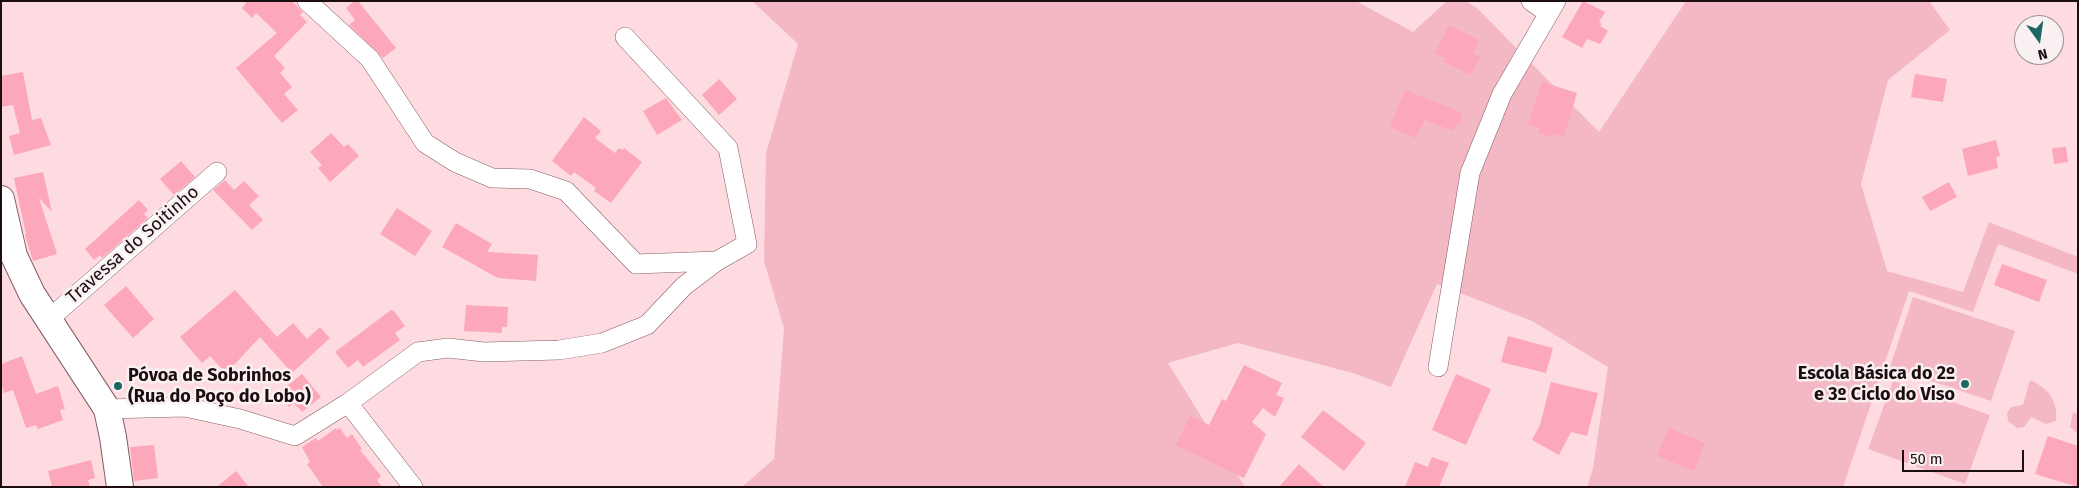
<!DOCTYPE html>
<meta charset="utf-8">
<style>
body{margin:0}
#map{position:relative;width:2079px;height:488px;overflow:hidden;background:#fedbe1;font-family:"Fira Sans",sans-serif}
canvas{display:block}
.frame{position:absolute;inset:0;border:2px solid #1b0d10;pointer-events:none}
.north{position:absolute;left:2014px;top:15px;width:50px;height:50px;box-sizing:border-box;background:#f9f0f1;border:1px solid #a09597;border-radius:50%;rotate:166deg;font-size:14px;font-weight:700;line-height:20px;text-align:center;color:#1b0d10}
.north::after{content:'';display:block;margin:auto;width:18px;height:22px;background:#1c6760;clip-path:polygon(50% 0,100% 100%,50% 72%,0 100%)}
.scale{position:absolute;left:1902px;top:450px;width:122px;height:22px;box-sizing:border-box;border:2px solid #1b0d10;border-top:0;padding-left:6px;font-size:15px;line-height:18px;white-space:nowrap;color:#1b0d10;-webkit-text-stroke:4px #f9f0f1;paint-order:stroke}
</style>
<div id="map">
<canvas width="2079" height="488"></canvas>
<div class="frame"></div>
<div class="north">N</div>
<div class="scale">50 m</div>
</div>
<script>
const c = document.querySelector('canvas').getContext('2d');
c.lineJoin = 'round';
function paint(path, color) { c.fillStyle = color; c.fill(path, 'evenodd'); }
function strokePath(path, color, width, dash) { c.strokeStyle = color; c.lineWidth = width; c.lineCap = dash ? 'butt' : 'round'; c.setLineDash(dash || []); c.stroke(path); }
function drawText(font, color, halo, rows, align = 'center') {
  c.font = font + ' "Fira Sans",sans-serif'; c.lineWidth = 5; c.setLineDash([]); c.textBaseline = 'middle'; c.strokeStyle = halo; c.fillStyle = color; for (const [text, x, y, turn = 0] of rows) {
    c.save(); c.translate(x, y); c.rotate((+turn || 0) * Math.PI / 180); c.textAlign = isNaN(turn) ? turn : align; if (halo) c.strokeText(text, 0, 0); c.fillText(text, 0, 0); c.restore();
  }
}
paint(new Path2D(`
 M752 1H1356L1413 32 1447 1H1465L1477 8 1599 132 1686 1H1929L1950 30 1888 80 1861 184 1887 271 1963 292 1989 222 2078 257V274L1998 244 1973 312 1909 291 1843 487H1587L1593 468 1608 367 1532 321 1437 284 1391 387 1353 373 1238 343 1168 363 1245 487H742L774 459 784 328 764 261 766 153 798 44Z
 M1913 297 2015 331 1991 401 1890 367Z
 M2030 380C2048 388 2058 400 2056 421L2046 424 2031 417 2024 427 2017 428 2008 421 2007 413 2011 407 2023 405Z
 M1893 381 1990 415 1965 484 1868 449Z
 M2073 412 2078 414V434L2070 427Z`), '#f3b8c4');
paint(new Path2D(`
 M245 1H292L303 12 300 15 307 22 274 56 285 68 280 73 292 87 284 94 298 110 282 123 236 68 277 33 256 13 252 18 242 8 246 3Z
 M354 1H358L396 48 383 58 349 25 355 20 346 8Z
 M1583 1 1605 12 1599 22 1602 24 1600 26 1608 31 1600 44 1587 39 1582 48 1562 37Z
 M1449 25 1479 40 1473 53 1480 57 1470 75 1443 61 1445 58 1435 53Z
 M23 72 32 120 41 118 51 145 14 155 9 136 20 133 13 105 1 107V76Z
 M1915 74 1947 79 1943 102 1911 97Z
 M719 79 737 99 719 115 702 95Z
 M1542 82 1577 93 1564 137 1554 134 1553 137 1538 133 1540 128 1528 125Z
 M1405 90 1463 113 1458 125 1456 124 1453 131 1425 120 1415 138 1390 127Z
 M666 98 682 120 657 135 643 111Z
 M584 117 601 131 595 138 615 153 619 148 623 150 624 148 642 162 611 203 594 191 596 188 574 172 571 176 552 161Z
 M331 133 344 147 348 144 359 156 330 182 318 168 322 165 310 152Z
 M1996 140 2000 156 1996 157 1998 168 1968 176 1962 149Z
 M2066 147 2068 162 2054 164 2052 148Z
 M181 161 195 177 174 195 160 179Z
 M43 172 52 212 39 198 57 254 33 261 25 235 26 234 14 178Z
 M225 180 234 190 244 181 259 196 249 205 263 220 252 230 213 190Z
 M1949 182 1957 197 1930 211 1922 197Z
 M139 200 148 210 144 214 148 218 102 258 100 255 94 260 85 249Z
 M397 208 432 231 415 256 380 234Z
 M456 223 492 244 487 252 538 255 536 281 498 278 442 247Z
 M2002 264 2047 280 2039 302 1994 285Z
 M126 286 154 319 133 338 104 305Z
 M235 290 277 337 293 323 307 339 320 327 330 338 292 373 260 337 235 364 223 370 210 356 202 363 180 337Z
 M466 305 508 307 507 327H502V333L464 331Z
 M391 310 394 311 405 326 395 333 400 340 363 367 358 360 348 368 335 352Z
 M1508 336 1553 348 1546 373 1501 362Z
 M22 356 36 394 58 386 65 409 60 410 63 420 38 429 36 425 26 428 13 390 4 393 1 384V364Z
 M1244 365 1282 383 1276 395 1284 398 1275 417 1263 408 1252 422 1266 434 1244 478 1176 445 1190 416 1209 425 1222 399 1226 401Z
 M302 374 321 397 302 412 294 403 289 407 278 393Z
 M1456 374 1491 389 1466 445 1432 430Z
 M1551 382 1598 393 1587 436 1571 432 1559 455 1532 440 1540 425Z
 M1323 410 1366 443 1344 471 1301 437Z
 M336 428 337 430 340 428 347 438 352 434 362 449 360 450 381 476 377 480 382 487H323L307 464 310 462 302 447 316 438 318 441Z
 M1669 428 1705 443 1694 471 1657 456Z
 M2048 436 2078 446V487L2035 474Z
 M154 445 158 478 134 481 130 447Z
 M1432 457 1449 463 1439 487H1405L1415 462 1428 467Z
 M91 460 95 478 88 480 90 487H52L48 471Z
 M1299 464 1324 487H1279Z
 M236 471 249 487H217Z`), '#fda7ba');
const street = new Path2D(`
 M307 1 370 59 425 143 455 162 492 178 530 179 566 191 636 264 717 261
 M1531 1 1548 13
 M49 319 217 172
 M1438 367 1470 173 1502 94 1556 1
 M348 403 413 487
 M107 409 185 407 240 419 295 436 348 403 418 352 448 348 484 352 559 350 602 343 647 325 684 286 717 261 747 244 728 148 625 37`);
const secondary = new Path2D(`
 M1 199 14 256 32 294 107 409 113 437 120 487`);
strokePath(street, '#835e66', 20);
strokePath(secondary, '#835e66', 28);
strokePath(street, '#fff', 19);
strokePath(secondary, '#fff', 26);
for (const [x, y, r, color] of [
 [1965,384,5,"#1c6760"],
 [118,386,5,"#1c6760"]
]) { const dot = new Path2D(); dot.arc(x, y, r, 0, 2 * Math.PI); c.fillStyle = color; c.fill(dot); strokePath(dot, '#f9f0f1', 2); }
drawText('18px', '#1b0d10', '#f9f0f1', [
 ["Travessa do Soitinho",133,245,-41]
]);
drawText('bold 18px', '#1b0d10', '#f9f0f1', [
 ["Escola Básica do 2º",1955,374],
 ["e 3º Ciclo do Viso",1955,395],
 ["Póvoa de Sobrinhos",128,376,"left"],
 ["(Rua do Poço do Lobo)",128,397,"left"]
], 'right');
</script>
